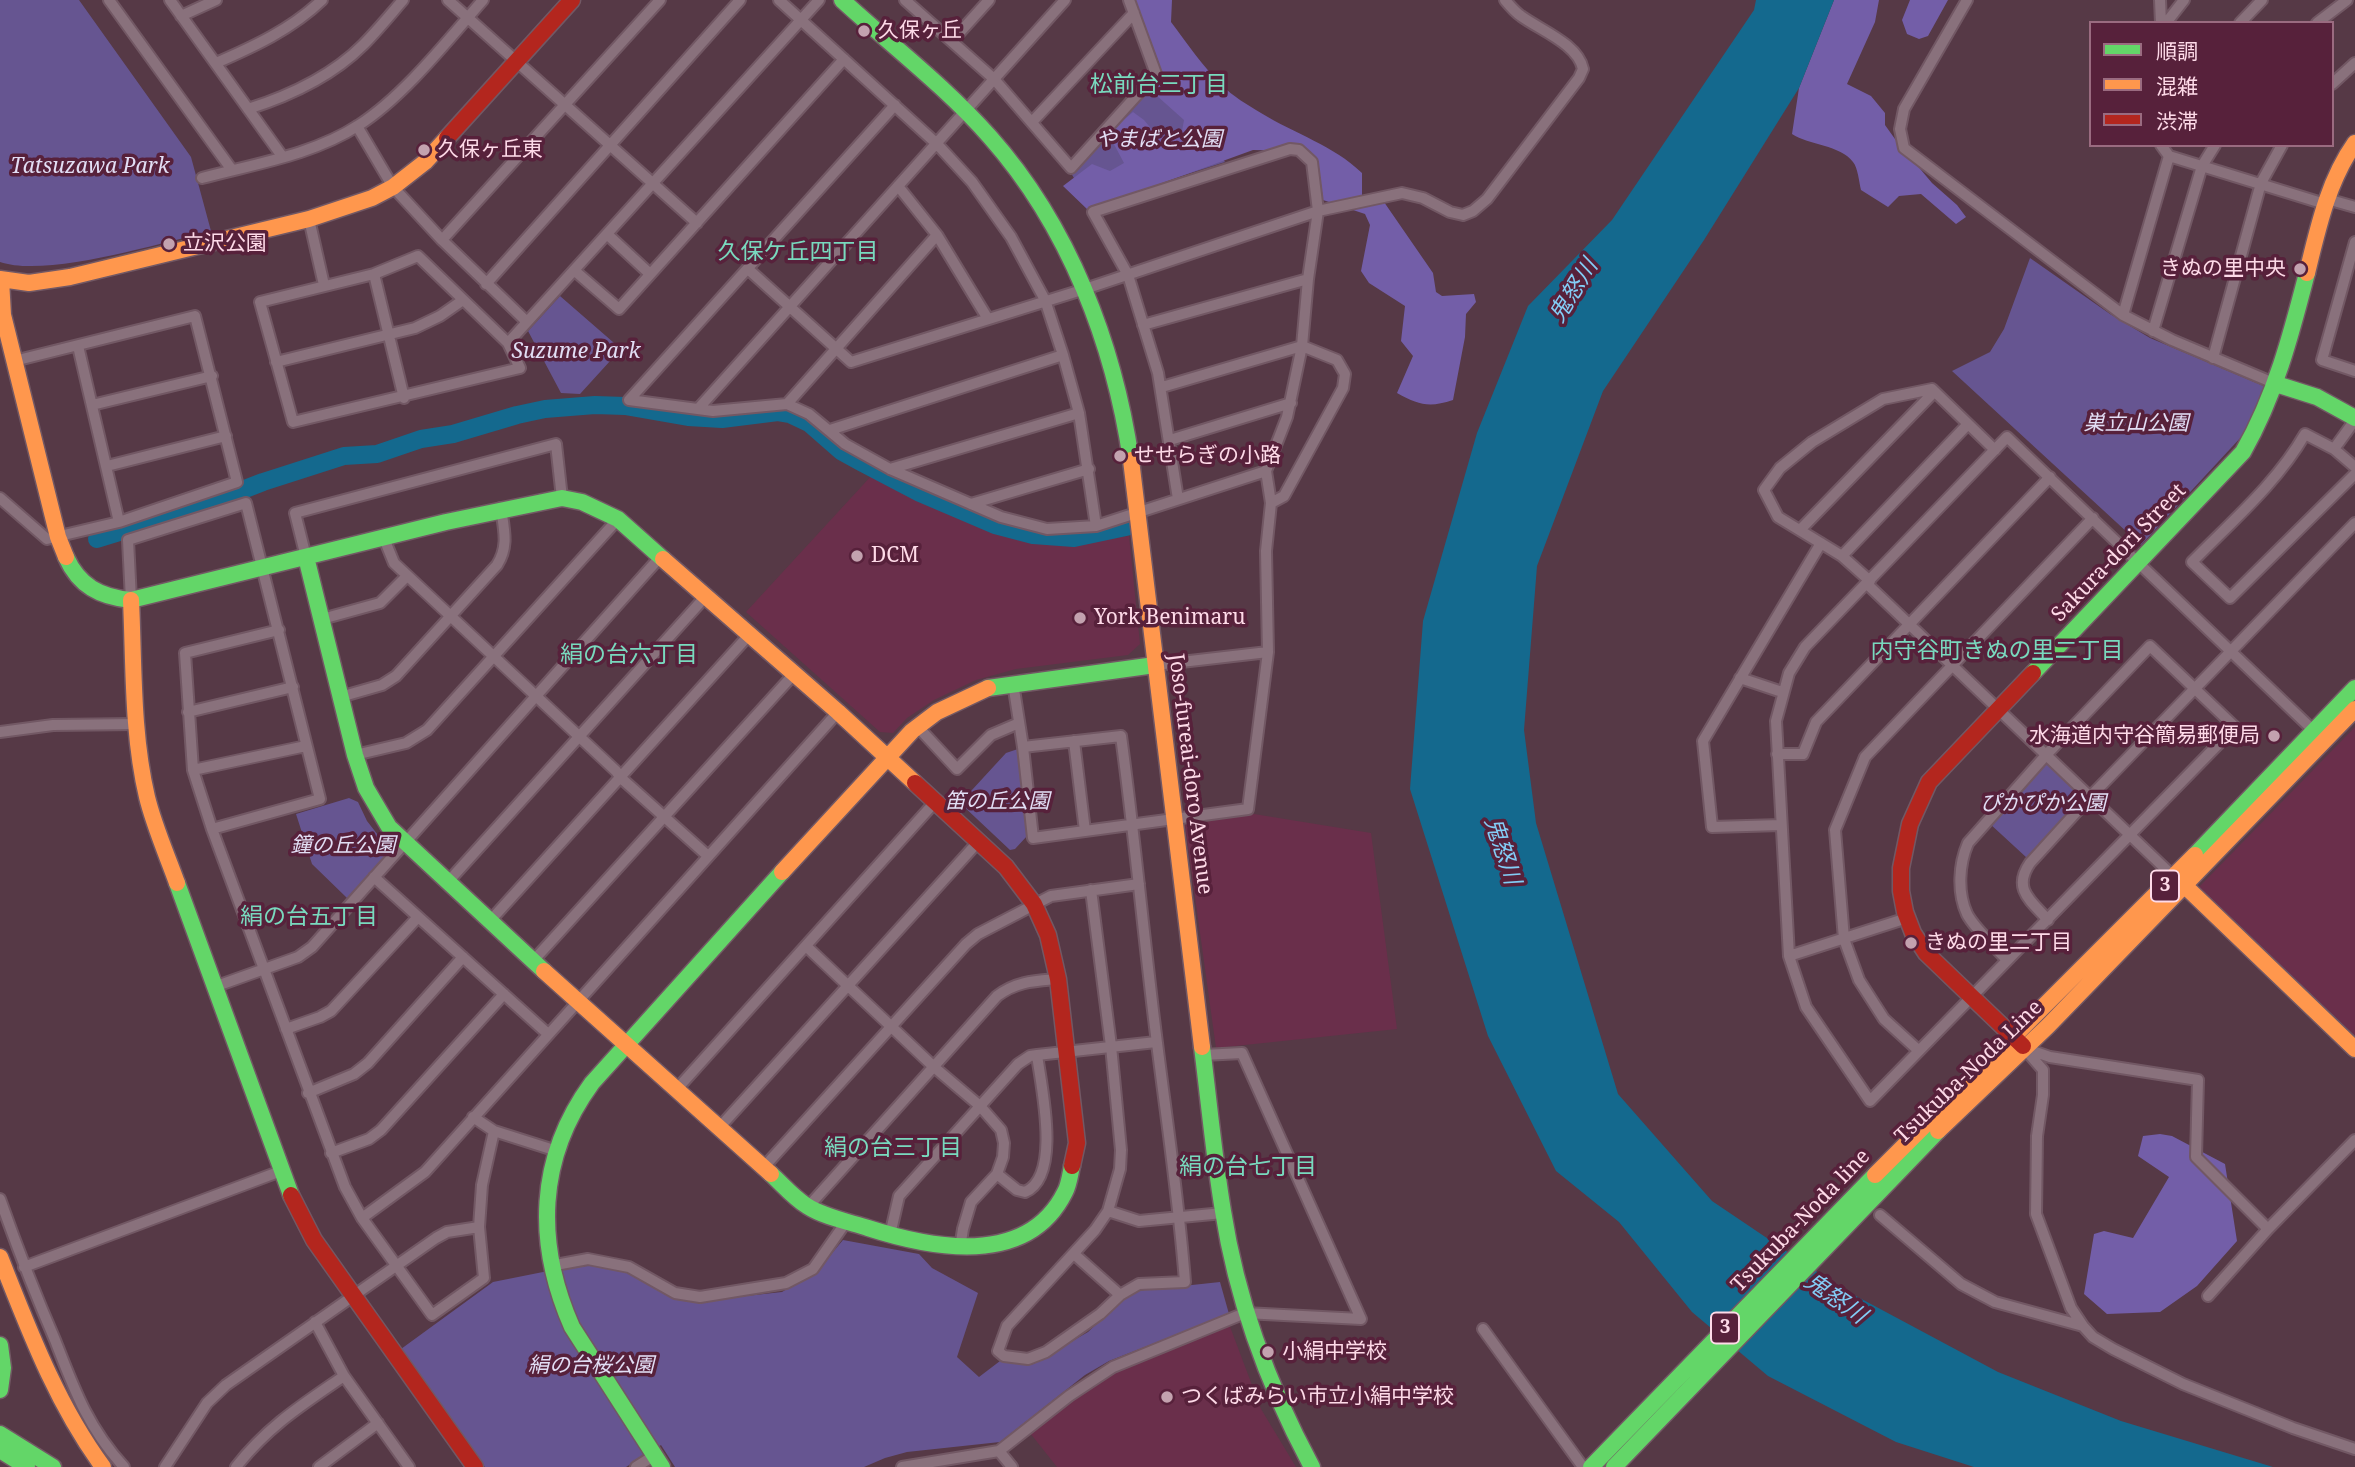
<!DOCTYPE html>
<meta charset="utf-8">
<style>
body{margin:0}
#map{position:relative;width:2355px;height:1467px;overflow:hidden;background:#563946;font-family:"Noto Serif","Noto Sans JP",serif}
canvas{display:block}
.legend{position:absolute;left:2089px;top:21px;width:245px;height:126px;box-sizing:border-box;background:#57213b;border:2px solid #9a6b80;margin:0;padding:9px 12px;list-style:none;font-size:21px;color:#fedae8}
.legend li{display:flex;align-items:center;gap:14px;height:35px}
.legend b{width:35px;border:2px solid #9a6b80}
</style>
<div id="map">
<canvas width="2355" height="1467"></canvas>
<ul class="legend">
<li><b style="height:9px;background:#63d668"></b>順調</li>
<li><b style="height:9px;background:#ff974d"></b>混雑</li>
<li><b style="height:9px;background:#b3261e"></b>渋滞</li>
</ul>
</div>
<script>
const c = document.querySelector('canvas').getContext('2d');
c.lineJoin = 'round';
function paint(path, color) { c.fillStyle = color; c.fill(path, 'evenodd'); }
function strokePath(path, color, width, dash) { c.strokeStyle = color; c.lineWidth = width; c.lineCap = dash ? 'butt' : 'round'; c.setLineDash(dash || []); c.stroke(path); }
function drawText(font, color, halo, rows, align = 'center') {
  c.font = font + ' "Noto Serif","Noto Sans JP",serif'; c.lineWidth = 7; c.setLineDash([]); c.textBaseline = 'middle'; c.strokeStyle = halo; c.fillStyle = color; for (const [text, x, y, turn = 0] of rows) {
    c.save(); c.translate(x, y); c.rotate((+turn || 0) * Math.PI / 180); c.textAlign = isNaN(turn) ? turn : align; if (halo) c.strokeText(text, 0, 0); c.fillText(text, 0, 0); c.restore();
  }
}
paint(new Path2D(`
 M873 474 995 533 1021 539 1064 544 1129 536 1140 644 1128 655 1016 669 976 680 934 700 907 718 893 733 880 732 746 612Z
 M2355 727V1036L2199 887Z
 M1254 814 1371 833 1397 1029 1216 1048 1185 825Z
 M1229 1324 1261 1409 1296 1467H1057L1030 1433 1093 1385 1125 1366Z`), '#6a2f4b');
paint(new Path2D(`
 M0 0H79L191 157 211 231C160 243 47 278 0 262Z
 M1164 74 1225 162 1090 205 1071 173Z
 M2030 258 2110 314 2150 338 2266 387 2252 422 2243 435 2141 545 1952 371 1990 352 2004 329Z
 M560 296 621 349 580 394 561 393 528 331Z
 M1018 749 1027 836 1015 849 1010 850 960 803 1006 753Z
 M2047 763 2084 798 2027 858 1989 823Z
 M349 798 358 802 367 821 385 844 386 856 347 898 312 864 296 814Z
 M843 1240 919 1254 932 1268 978 1293 957 1357 979 1377 1000 1361 1031 1365 1088 1332 1127 1295 1136 1291 1220 1282 1229 1314 1109 1361 1085 1375 1000 1442 907 1452 885 1458 864 1467H675L661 1445 626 1467H485L401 1349 493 1282 558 1269 596 1265 627 1271 701 1301 782 1292 817 1271Z`), '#665591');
paint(new Path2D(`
 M1135 0H1172L1171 22C1187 43 1203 67 1222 85 1232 96 1248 105 1261 113 1295 134 1333 145 1362 173V195L1384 202 1433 273 1436 292 1442 296 1474 294 1476 302 1466 314 1465 337 1453 400C1429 408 1419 405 1397 393L1413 356 1401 341 1405 306 1369 283 1361 271 1370 225 1365 214 1323 200 1319 168 1310 151 1253 150 1088 210 1063 186 1092 164 1110 171 1124 163 1108 133 1133 112 1144 120 1159 138 1182 131 1184 120 1156 95 1153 90 1160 66Z
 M1834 0H1879L1875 22 1847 84 1871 96 1885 113V125L1895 139 1932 183 1957 205 1966 217 1956 224 1921 194 1899 196 1888 207 1861 190C1859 182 1858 168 1853 162 1840 145 1809 145 1792 134L1799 88Z
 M1910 0H1948L1928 36 1919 39 1907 34 1902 20Z
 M2160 1134 2172 1136 2225 1164 2237 1241 2197 1286 2160 1312 2107 1314 2084 1294 2094 1234 2104 1231 2133 1238 2169 1177 2138 1156 2143 1136Z`), '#735ea8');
paint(new Path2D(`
 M1756 0H1834L1799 88 1704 240 1603 391 1537 566 1524 730 1536 823 1618 1094 1712 1201 1841 1288 1998 1372 2121 1421 2273 1467H1974L1896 1442 1768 1376 1692 1312 1619 1222 1556 1171 1488 1036 1410 789 1423 621 1477 433 1528 306 1612 220 1754 10Z`), '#14698e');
strokePath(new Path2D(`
 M97 539 188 511 263 482 344 456 377 454 421 439 453 434 517 415 545 409 595 405 625 406 688 417 722 419 778 412 790 414 809 423 841 451 861 462 920 493 995 525 1033 535 1074 538 1126 527`), '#14698e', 18);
const street = new Path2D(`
 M109 0 232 170
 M170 0 282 156
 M448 0 697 223
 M779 0 937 144 972 182 1011 237 1045 300 1063 355 1079 413 1096 526
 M905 0 994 79 1071 168 1156 74 1129 0
 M1967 0 1904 109 1900 129 1904 148 2123 315 2172 340 2276 384
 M2160 0 2161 23
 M181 16 216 0
 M2166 23 2184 0
 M2240 23 2262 0
 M2317 23 2347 0
 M952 41 989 0
 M216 63C253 47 292 29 322 0
 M2332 84 2355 63
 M248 109C289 96 332 76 363 45 377 31 390 15 403 0
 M1033 121 1134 13
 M357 126 393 187 442 240 527 322
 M2169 156 2325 204
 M202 178C254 164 313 155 359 125 404 96 447 41 483 0
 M898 186 937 235 988 319
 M2327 199 2355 207
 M309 219 324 285
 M608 235 650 274
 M442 240 660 0
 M2355 242 2322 360 2355 371
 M418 256 508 343 520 368 293 422 260 302 374 274Z
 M748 269 851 362 1085 289 1318 211 1402 193 1423 198 1450 212 1463 215 1473 211 1487 199 1579 78 1583 69C1578 44 1540 30 1521 16 1515 12 1510 6 1505 0
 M575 271 619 309 844 59
 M374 274 404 398
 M486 284 740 0
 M2123 315 2169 156 2161 145
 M1143 325 1308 279
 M2153 331 2202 166 2215 145
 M508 343 819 0
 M78 346 119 522
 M2213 358 2261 183 2282 145
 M276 362 415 328 440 316 463 300
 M1162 387 1302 346 1337 360 1345 374 1343 388 1284 496 1271 503
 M629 400 713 411 787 404 809 414 845 444 890 469 1001 517 1047 529 1096 526 1266 471
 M629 400 895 105
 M787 404 937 235
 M92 405 212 376
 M698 409 1065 0
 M830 430 1063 355
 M1170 440 1291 403
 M2334 449 2355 420
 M107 466 226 436
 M2355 467 2334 449 2305 434C2277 483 2231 522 2192 562L2230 598 2355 474
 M890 469 1079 413
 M0 498 47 539 119 522 237 482 195 316 14 361
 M971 504 1089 469
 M1800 530 1934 392
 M383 536 394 563 616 771 621 778 708 856
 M1842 556 1968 424
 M306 557 295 513 556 444 562 498
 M1870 581 1842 556 1778 517 1764 490 1780 468 1812 442 1883 399 1932 389 1995 450
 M1867 584 2174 877
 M131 600 128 540 246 503 320 799 212 829
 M322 619 380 603 407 576
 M279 630 185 653 193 770 212 829 345 1187 362 1218 432 1315 484 1278 479 1227
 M1155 665 1268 652
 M1740 678 1782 692
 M1013 683 1023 747 1033 838 1248 809 1268 652 1266 551 1271 503 1266 471 1287 417 1302 346 1308 279 1318 211 1312 162 1299 150 1290 149 1093 212 1128 275 1158 373 1178 499
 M340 697 382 685 396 676 497 565C509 546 504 530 501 508
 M188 712 293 687
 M918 727 957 769 991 735 1019 723
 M0 732 53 725 136 724
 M1074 741 1085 831
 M1023 747 1121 736C1135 838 1144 941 1157 1043 1167 1123 1179 1202 1185 1282L1139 1284 1120 1295 1100 1314 1046 1352 1028 1359 1004 1356 998 1351 1007 1326 1095 1230 1108 1211 1120 1169 1121 1150 1111 1046 1091 890
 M1777 754H1803L1816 722 2050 477
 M355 755 406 743 427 730 618 519
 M193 770 306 746
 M1781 825 1712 827 1703 741 1821 543
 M374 877 548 1034
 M447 883 706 596
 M2048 920C2031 901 2012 889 2030 863L2090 797 2355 523
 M490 921 749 635
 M806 946 934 1067 980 1106 1001 1130 1004 1143 1003 1157 997 1174 971 1202 963 1229 960 1248
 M1789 956 1907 918
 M534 960 793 675
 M2007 960C1996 948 1974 928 1967 914 1957 892 1959 864 1968 843L2047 754 2150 646 2235 727 1870 1101 1806 1007 1789 956 1776 721 1789 673 1805 647 2007 437 2314 731
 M214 987 298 957 312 947 661 556
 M286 1029 320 1017 331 1011 418 917
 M2024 1048 2043 1070V1095L2037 1136 2036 1214 2071 1308 2083 1326 2093 1337 2113 1349 2183 1384 2293 1428 2355 1449
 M2027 1049 2050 1057 2198 1080 2196 1157 2268 1229
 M1918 1050 1884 1019 1859 980 1844 939 1835 830 1865 757 2093 518
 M677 1089 935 802
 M308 1093 354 1074 368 1063 463 957
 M473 1117 494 1131 557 1151
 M719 1128 978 842
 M331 1153 369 1139 381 1130 504 994
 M764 1167 966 944 978 934 1051 896 1139 884
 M997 1174 1017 1190 1025 1192C1062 1176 1041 1086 1037 1055
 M0 1199C17 1247 35 1294 55 1340 74 1389 88 1428 124 1467
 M808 1207 997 996C1017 981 1035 981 1058 979
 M1108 1211 1139 1221 1223 1213
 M1880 1215 1961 1284 1995 1302 2083 1326
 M362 1218 425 1172 838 712
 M890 1235 899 1196 1018 1064 1030 1056 1037 1055 1156 1042
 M1074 1254 1120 1295
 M550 1266 588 1259 629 1267 675 1293 700 1297 786 1283 813 1269 846 1222
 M24 1267 281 1171
 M2208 1296 2268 1229 2355 1140
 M315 1322 344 1376 409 1467
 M1483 1329 1583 1467
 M999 1451 1012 1467
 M165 1467 207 1403 226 1385 436 1238 447 1232 479 1227 482 1185 494 1131
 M236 1467C268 1426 302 1405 344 1376
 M319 1467 378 1423
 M636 1467 655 1455
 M902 1467 999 1451 1069 1396 1113 1367 1245 1313 1361 1319 1242 1053 1203 1055`);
const fast = new Path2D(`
 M842 0C891 45 946 87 990 137 1069 226 1114 344 1131 460
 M2276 384 2317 397 2355 418
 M66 557C79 586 100 597 131 600L446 522 562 498 582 502 618 519 663 559
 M306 557 355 755 366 788 389 827 544 971
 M2033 673 2243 452C2275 396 2291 335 2307 273
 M988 688 1155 665
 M2195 855 2355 688
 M177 883 291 1195
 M1202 1047C1209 1102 1214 1157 1223 1211 1237 1301 1269 1387 1312 1467
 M771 1174C783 1185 794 1198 807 1206 824 1217 849 1222 868 1228 933 1249 1028 1267 1065 1192 1069 1185 1070 1175 1072 1166
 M0 1345 3 1368 0 1390
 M0 1434 53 1467
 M0 1450 27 1467
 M662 1467 572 1327C535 1243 537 1158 592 1083L782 872
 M1591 1467 1875 1175
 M1614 1467 1938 1131`);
const slow = new Path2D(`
 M2307 273C2318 228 2328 181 2355 143
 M0 279 29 283 70 277 309 219 372 198 393 187 425 162 447 138
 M1 280 3 315 58 537 66 557
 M1131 460 1202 1047
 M663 559 838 712 915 783
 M131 600C134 665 132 734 147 797 154 826 167 855 177 883
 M782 872 912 731 937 712 988 688
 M2185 886 2355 1049
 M544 971 771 1174
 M1938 1131 2048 1026 2355 709
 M1875 1175 2195 855
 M0 1257C29 1330 56 1403 103 1467`);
const jam = new Path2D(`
 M447 138 572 0
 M915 783 1006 867 1034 904 1048 935 1058 979 1077 1143 1072 1166
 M2023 1046 1926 953 1913 933 1905 912 1901 891V868L1910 824 1929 782 2033 673
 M291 1195 314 1240 475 1467`);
strokePath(street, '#725864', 14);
strokePath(fast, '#725864', 19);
strokePath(slow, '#725864', 19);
strokePath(jam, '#725864', 19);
strokePath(street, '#89717c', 10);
strokePath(fast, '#63d668', 16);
strokePath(slow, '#ff974d', 16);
strokePath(jam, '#b3261e', 16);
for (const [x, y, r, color] of [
 [864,31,7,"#c3a2af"],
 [424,150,7,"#c3a2af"],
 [169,244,7,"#c3a2af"],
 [2300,269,7,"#c3a2af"],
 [1120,456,7,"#c3a2af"],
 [857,556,7,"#c3a2af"],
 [1080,618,7,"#c3a2af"],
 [2274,736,7,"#c3a2af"],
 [1911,943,7,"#c3a2af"],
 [1268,1352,7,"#c3a2af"],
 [1167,1397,7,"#c3a2af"]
]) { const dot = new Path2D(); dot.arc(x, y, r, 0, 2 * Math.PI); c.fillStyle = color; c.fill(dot); strokePath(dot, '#57213b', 2.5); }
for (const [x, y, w] of [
 [2165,886,28],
 [1725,1328,28]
]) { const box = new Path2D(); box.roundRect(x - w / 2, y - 15.5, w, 31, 5); c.fillStyle = '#57213b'; c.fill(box); strokePath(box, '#fedae8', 2); }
drawText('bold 19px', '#fedae8', null, [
 ["3",2165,886],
 ["3",1725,1328]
]);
drawText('21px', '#fedae8', '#57213b', [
 ["久保ヶ丘",878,31],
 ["久保ヶ丘東",438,150],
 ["立沢公園",183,244],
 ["きぬの里中央",2286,269,"right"],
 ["せせらぎの小路",1134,456],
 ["DCM",871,556],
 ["York Benimaru",1094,618],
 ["水海道内守谷簡易郵便局",2260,736,"right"],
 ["きぬの里二丁目",1925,943],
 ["小絹中学校",1282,1352],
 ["つくばみらい市立小絹中学校",1181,1397]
], 'left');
drawText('italic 21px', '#e2def5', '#57213b', [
 ["やまばと公園",1159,140],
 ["Tatsuzawa Park",90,167],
 ["Suzume Park",576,352],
 ["巣立山公園",2136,424],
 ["笛の丘公園",997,802],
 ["ぴかぴか公園",2043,804],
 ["鐘の丘公園",343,846],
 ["絹の台桜公園",591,1366]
]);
drawText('21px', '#fedae8', '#57213b', [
 ["Sakura-dori Street",2119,553,-46],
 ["Joso-fureai-doro Avenue",1190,774,83],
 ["Tsukuba-Noda Line",1969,1072,-44],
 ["Tsukuba-Noda line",1801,1221,-46]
]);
drawText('23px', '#79d9be', '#57213b', [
 ["松前台三丁目",1159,85],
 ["久保ケ丘四丁目",798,252],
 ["内守谷町きぬの里二丁目",1997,651],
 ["絹の台六丁目",629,655],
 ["絹の台五丁目",309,917],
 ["絹の台三丁目",893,1148],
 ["絹の台七丁目",1248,1167]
]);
drawText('italic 23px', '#83cdf6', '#57213b', [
 ["鬼怒川",1574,291,-58],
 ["鬼怒川",1502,851,72],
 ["鬼怒川",1835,1299,35]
]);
</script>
